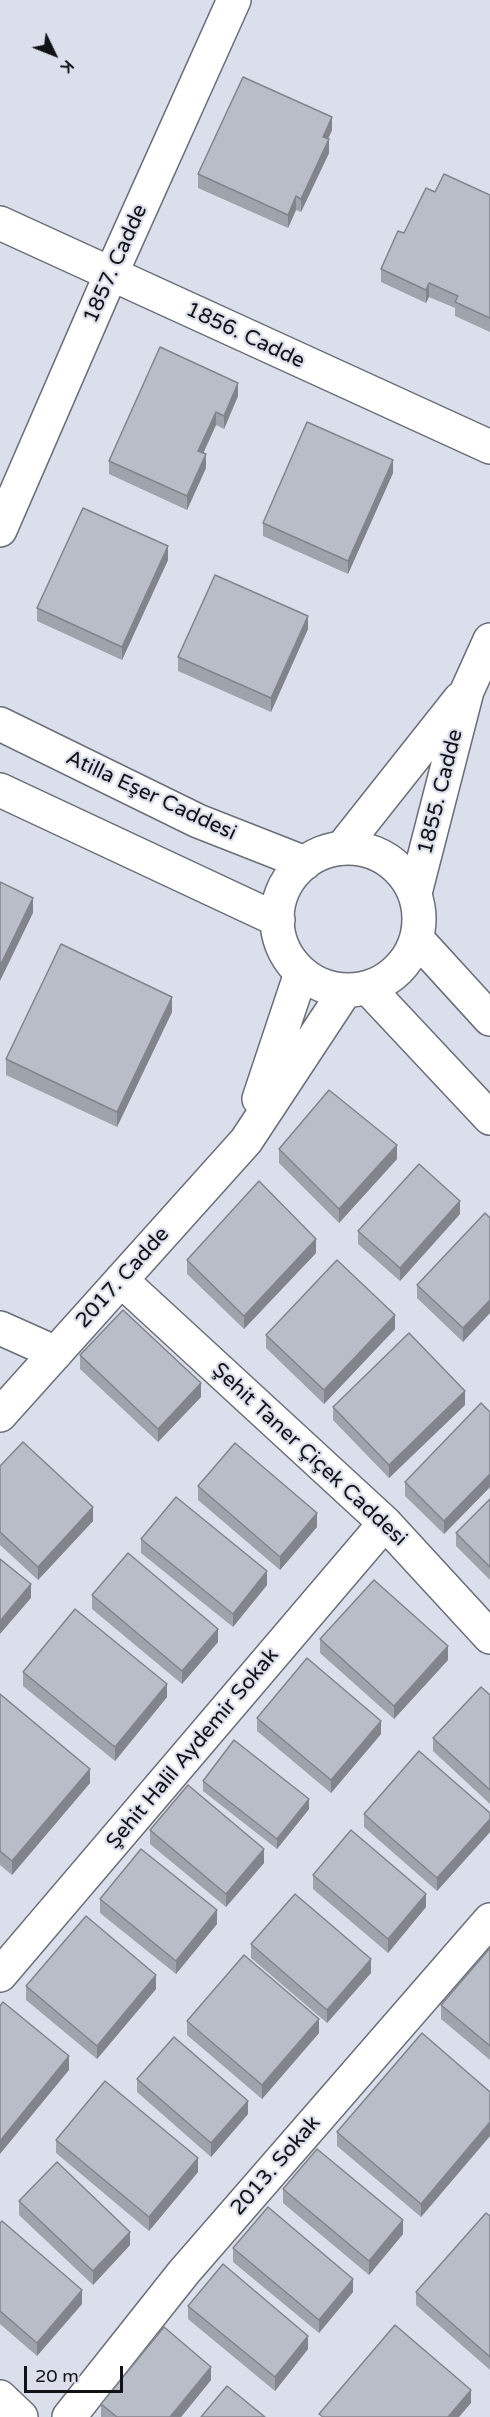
<!DOCTYPE html>
<meta charset="utf-8">
<style>
body{margin:0}
#map{position:relative;width:490px;height:2417px;overflow:hidden;background:#dbdfeb;font-family:"Varela Round",sans-serif}
canvas{display:block}
.north{position:absolute;left:24px;top:24px;width:60px;height:60px;-webkit-text-stroke:4px #dbdfeb;paint-order:stroke;rotate:133deg;font-size:16px;font-weight:700;line-height:24px;text-align:center;color:#111216}
.north::after{content:'';display:block;margin:auto;width:21px;height:27px;background:#111216;clip-path:polygon(50% 0,100% 100%,50% 72%,0 100%)}
.scale{position:absolute;left:24px;top:2366px;width:99px;height:27px;box-sizing:border-box;border:3px solid #111216;border-top:0;padding-left:8px;font-size:18px;line-height:21px;white-space:nowrap;color:#111216;-webkit-text-stroke:4px #dbdfeb;paint-order:stroke}
</style>
<div id="map">
<canvas width="490" height="2417"></canvas>
<div class="north">K</div>
<div class="scale">20 m</div>
</div>
<script>
const c = document.querySelector('canvas').getContext('2d');
c.lineJoin = 'round';
function strokePath(path, color, width, dash) { c.strokeStyle = color; c.lineWidth = width; c.lineCap = dash ? 'butt' : 'round'; c.setLineDash(dash || []); c.stroke(path); }
function paint(path, color) { c.fillStyle = color; c.fill(path, 'evenodd'); }
function drawText(font, color, halo, rows, align = 'center') {
  c.font = font + ' "Varela Round",sans-serif'; c.lineWidth = 4.5; c.setLineDash([]); c.textBaseline = 'middle'; c.strokeStyle = halo; c.fillStyle = color; for (const [text, x, y, turn = 0] of rows) {
    c.save(); c.translate(x, y); c.rotate((+turn || 0) * Math.PI / 180); c.textAlign = isNaN(turn) ? turn : align; if (halo) c.strokeText(text, 0, 0); c.fillText(text, 0, 0); c.restore();
  }
}
const minor = new Path2D(`
 M0 223 490 447
 M0 530 111 274 234 0
 M342 848 460 699
 M415 893 467 691 490 640
 M259 1099 301 973
 M121 1280 385 1523 490 1637
 M0 1328 56 1353
 M0 1415 246 1141 345 991
 M0 1975 385 1523
 M0 2397 21 2417
 M69 2417 184 2272 490 1920`);
const major = new Path2D(`
 M0 724 198 821 305 863
 M0 790 278 920
 M277 919a71 71 0 1 1 142 0a71 71 0 1 1-142 0Z
 M417 939 490 1019
 M368 988 490 1118`);
strokePath(minor, '#6a6e78', 36);
strokePath(major, '#6a6e78', 36);
strokePath(minor, '#fff', 33);
strokePath(major, '#fff', 33);
paint(new Path2D(`
 M332 130 328 139 329 153 301 212 296 210 288 228 198 188V174Z
 M435 192 490 195V332L455 316V308L429 297 426 303 381 282V269L404 233Z
 M238 396 224 429 216 425 203 453 206 468 187 510 109 474V461Z
 M393 473 348 574 263 536V523Z
 M168 560 122 660 37 621V608Z
 M308 629 271 712 178 671V657Z
 M172 1012 117 1127 6 1075V1059Z
 M279 1149 397 1159 339 1223 279 1163Z
 M485 1213 463 1342 417 1298V1285Z
 M460 1214 400 1281 358 1244V1231Z
 M316 1253 244 1329 187 1274V1260Z
 M395 1329 324 1404 266 1348V1335Z
 M80 1355 201 1397 158 1442 80 1369Z
 M465 1405 389 1478 333 1420V1407Z
 M490 1412V1487L444 1534 405 1496V1482Z
 M0 1466 93 1521 38 1580 0 1545Z
 M198 1486 317 1527 280 1570 198 1500Z
 M490 1499V1580L456 1546V1533Z
 M141 1539 267 1585 233 1627 141 1553Z
 M92 1595 218 1642 182 1684 92 1609Z
 M320 1639 448 1660 394 1719 320 1653Z
 M23 1672 167 1697 115 1761 23 1686Z
 M0 1694 90 1783 12 1875 0 1865Z
 M490 1695V1804L433 1751V1738Z
 M257 1718 381 1734 331 1793 257 1731Z
 M203 1781 309 1809 277 1849 203 1791Z
 M490 1813V1832L437 1891 364 1827V1814Z
 M150 1830 264 1863 226 1907 150 1844Z
 M313 1875 426 1907 388 1953 313 1889Z
 M100 1899 217 1924 176 1974 100 1913Z
 M251 1944 371 1973 327 2023 251 1958Z
 M490 1948V2060L441 2019V2005Z
 M26 1986 156 1989 97 2059 26 2000Z
 M187 2021 319 2033 262 2099 187 2035Z
 M137 2079 248 2114 211 2157 137 2092Z
 M490 2092V2136L421 2217 337 2146V2132Z
 M56 2140 198 2172 149 2231 56 2153Z
 M283 2189 403 2234 369 2275 283 2203Z
 M19 2201 130 2245 93 2285 19 2215Z
 M490 2216V2370L416 2305V2292Z
 M0 2223 82 2304 37 2356 0 2324Z
 M233 2248 353 2292 319 2333 233 2262Z
 M188 2306 308 2349 275 2391 188 2319Z
 M211 2380 181 2417H101V2404Z`), '#9fa3ac');
paint(new Path2D(`
 M332 117V130L323 150V137Z
 M329 139V153L301 212V199Z
 M296 196V210L288 228V215Z
 M429 283V297L426 303V290Z
 M238 383V396L224 429V416Z
 M216 412V425L198 465V451Z
 M206 454V468L187 510V496Z
 M393 460V473L348 574V561Z
 M168 546V560L122 660V647Z
 M308 616V629L271 712V698Z
 M33 898V913L0 981V966Z
 M172 997V1012L117 1127V1112Z
 M397 1145V1159L339 1223V1209Z
 M460 1201V1214L400 1281V1268Z
 M316 1239V1253L244 1329V1316Z
 M490 1300V1313L463 1342V1328Z
 M395 1315V1329L324 1404V1390Z
 M201 1383V1397L158 1442V1429Z
 M465 1391V1405L389 1478V1465Z
 M490 1474V1487L444 1534V1521Z
 M93 1507V1521L38 1580V1567Z
 M317 1513V1527L280 1570V1557Z
 M267 1571V1585L233 1627V1614Z
 M31 1584V1598L0 1634V1621Z
 M218 1629V1642L182 1684V1671Z
 M448 1646V1660L394 1719V1706Z
 M167 1684V1697L115 1761V1747Z
 M381 1721V1734L331 1793V1780Z
 M90 1769V1783L12 1875V1861Z
 M309 1799V1809L277 1849V1839Z
 M490 1819V1832L437 1891V1878Z
 M264 1849V1863L226 1907V1894Z
 M426 1894V1907L388 1953V1939Z
 M217 1910V1924L176 1974V1961Z
 M371 1959V1973L327 2023V2010Z
 M156 1975V1989L97 2059V2046Z
 M319 2019V2033L262 2099V2085Z
 M69 2056V2070L0 2154V2141Z
 M248 2101V2114L211 2157V2143Z
 M490 2122V2136L421 2217V2204Z
 M198 2158V2172L149 2231V2217Z
 M403 2220V2234L369 2275V2261Z
 M130 2232V2245L93 2285V2271Z
 M353 2279V2292L319 2333V2320Z
 M82 2290V2304L37 2356V2343Z
 M308 2336V2349L275 2391V2377Z
 M211 2367V2380L181 2417H170Z
 M471 2390V2403L459 2417H448Z`), '#82848c');
const building = new Path2D(`
 M243 77 332 117 323 137 329 139 301 199 296 196 288 215 198 174Z
 M444 174 490 195V318L455 302 458 296 429 283 426 290 381 269 398 231 404 233 426 188 435 192Z
 M160 347 238 383 224 416 216 412 198 451 206 454 187 496 109 461Z
 M307 422 393 460 348 561 263 523Z
 M83 508 168 546 122 647 37 608Z
 M215 575 308 616 271 698 178 657Z
 M0 882 33 898 0 966Z
 M61 944 172 997 117 1112 6 1059Z
 M329 1090 397 1145 339 1209 279 1149Z
 M419 1164 460 1201 400 1268 358 1231Z
 M259 1181 316 1239 244 1316 187 1260Z
 M485 1213 490 1218V1300L463 1328 417 1285Z
 M337 1260 395 1315 324 1390 266 1335Z
 M123 1310 201 1383 158 1429 80 1355Z
 M409 1333 465 1391 389 1465 333 1407Z
 M481 1403 490 1412V1474L444 1521 405 1482Z
 M23 1442 93 1507 38 1567 0 1532V1466Z
 M235 1443 317 1513 280 1557 198 1486Z
 M176 1497 267 1571 233 1614 141 1539Z
 M490 1499V1567L456 1533Z
 M128 1553 218 1629 182 1671 92 1595Z
 M0 1559 31 1584 0 1621Z
 M374 1580 448 1646 394 1706 320 1639Z
 M75 1609 167 1684 115 1747 23 1672Z
 M307 1658 381 1721 331 1780 257 1718Z
 M481 1687 490 1695V1790L433 1738Z
 M0 1694 90 1769 12 1861 0 1851Z
 M234 1740 309 1799 277 1839 203 1781Z
 M419 1751 490 1813V1819L437 1878 364 1814Z
 M188 1785 264 1849 226 1894 150 1830Z
 M351 1830 426 1894 388 1939 313 1875Z
 M141 1849 217 1910 176 1961 100 1899Z
 M295 1894 371 1959 327 2010 251 1944Z
 M86 1916 156 1975 97 2046 26 1986Z
 M490 1948V2046L441 2005Z
 M244 1955 319 2019 262 2085 187 2021Z
 M3 2002 69 2056 0 2141V2006Z
 M422 2033 490 2092V2122L421 2204 337 2132Z
 M174 2037 248 2101 211 2143 137 2079Z
 M105 2081 198 2158 149 2217 56 2140Z
 M317 2149 403 2220 369 2261 283 2189Z
 M57 2162 130 2232 93 2271 19 2201Z
 M268 2207 353 2279 319 2320 233 2248Z
 M486 2213 490 2216V2357L416 2292Z
 M2 2221 82 2290 37 2343 0 2311V2223Z
 M223 2264 308 2336 275 2377 188 2306Z
 M395 2325 471 2390 448 2417H323L319 2414Z
 M164 2327 211 2367 170 2417H117L101 2404Z
 M227 2386 265 2417H201Z`);
paint(building, '#b9bdc8');
strokePath(building, '#82848c', 1.5);
drawText('21px', '#111216', '#dbdfeb', [
 ["1857. Cadde",116,264,-66],
 ["1856. Cadde",245,336,25],
 ["1855. Cadde",441,792,-76],
 ["Atilla Eşer Caddesi",151,796,25],
 ["2017. Cadde",123,1278,-48],
 ["Şehit Taner Çiçek Caddesi",309,1455,43],
 ["Şehit Halil Aydemir Sokak",193,1749,-50],
 ["2013. Sokak",276,2166,-49]
]);
</script>
